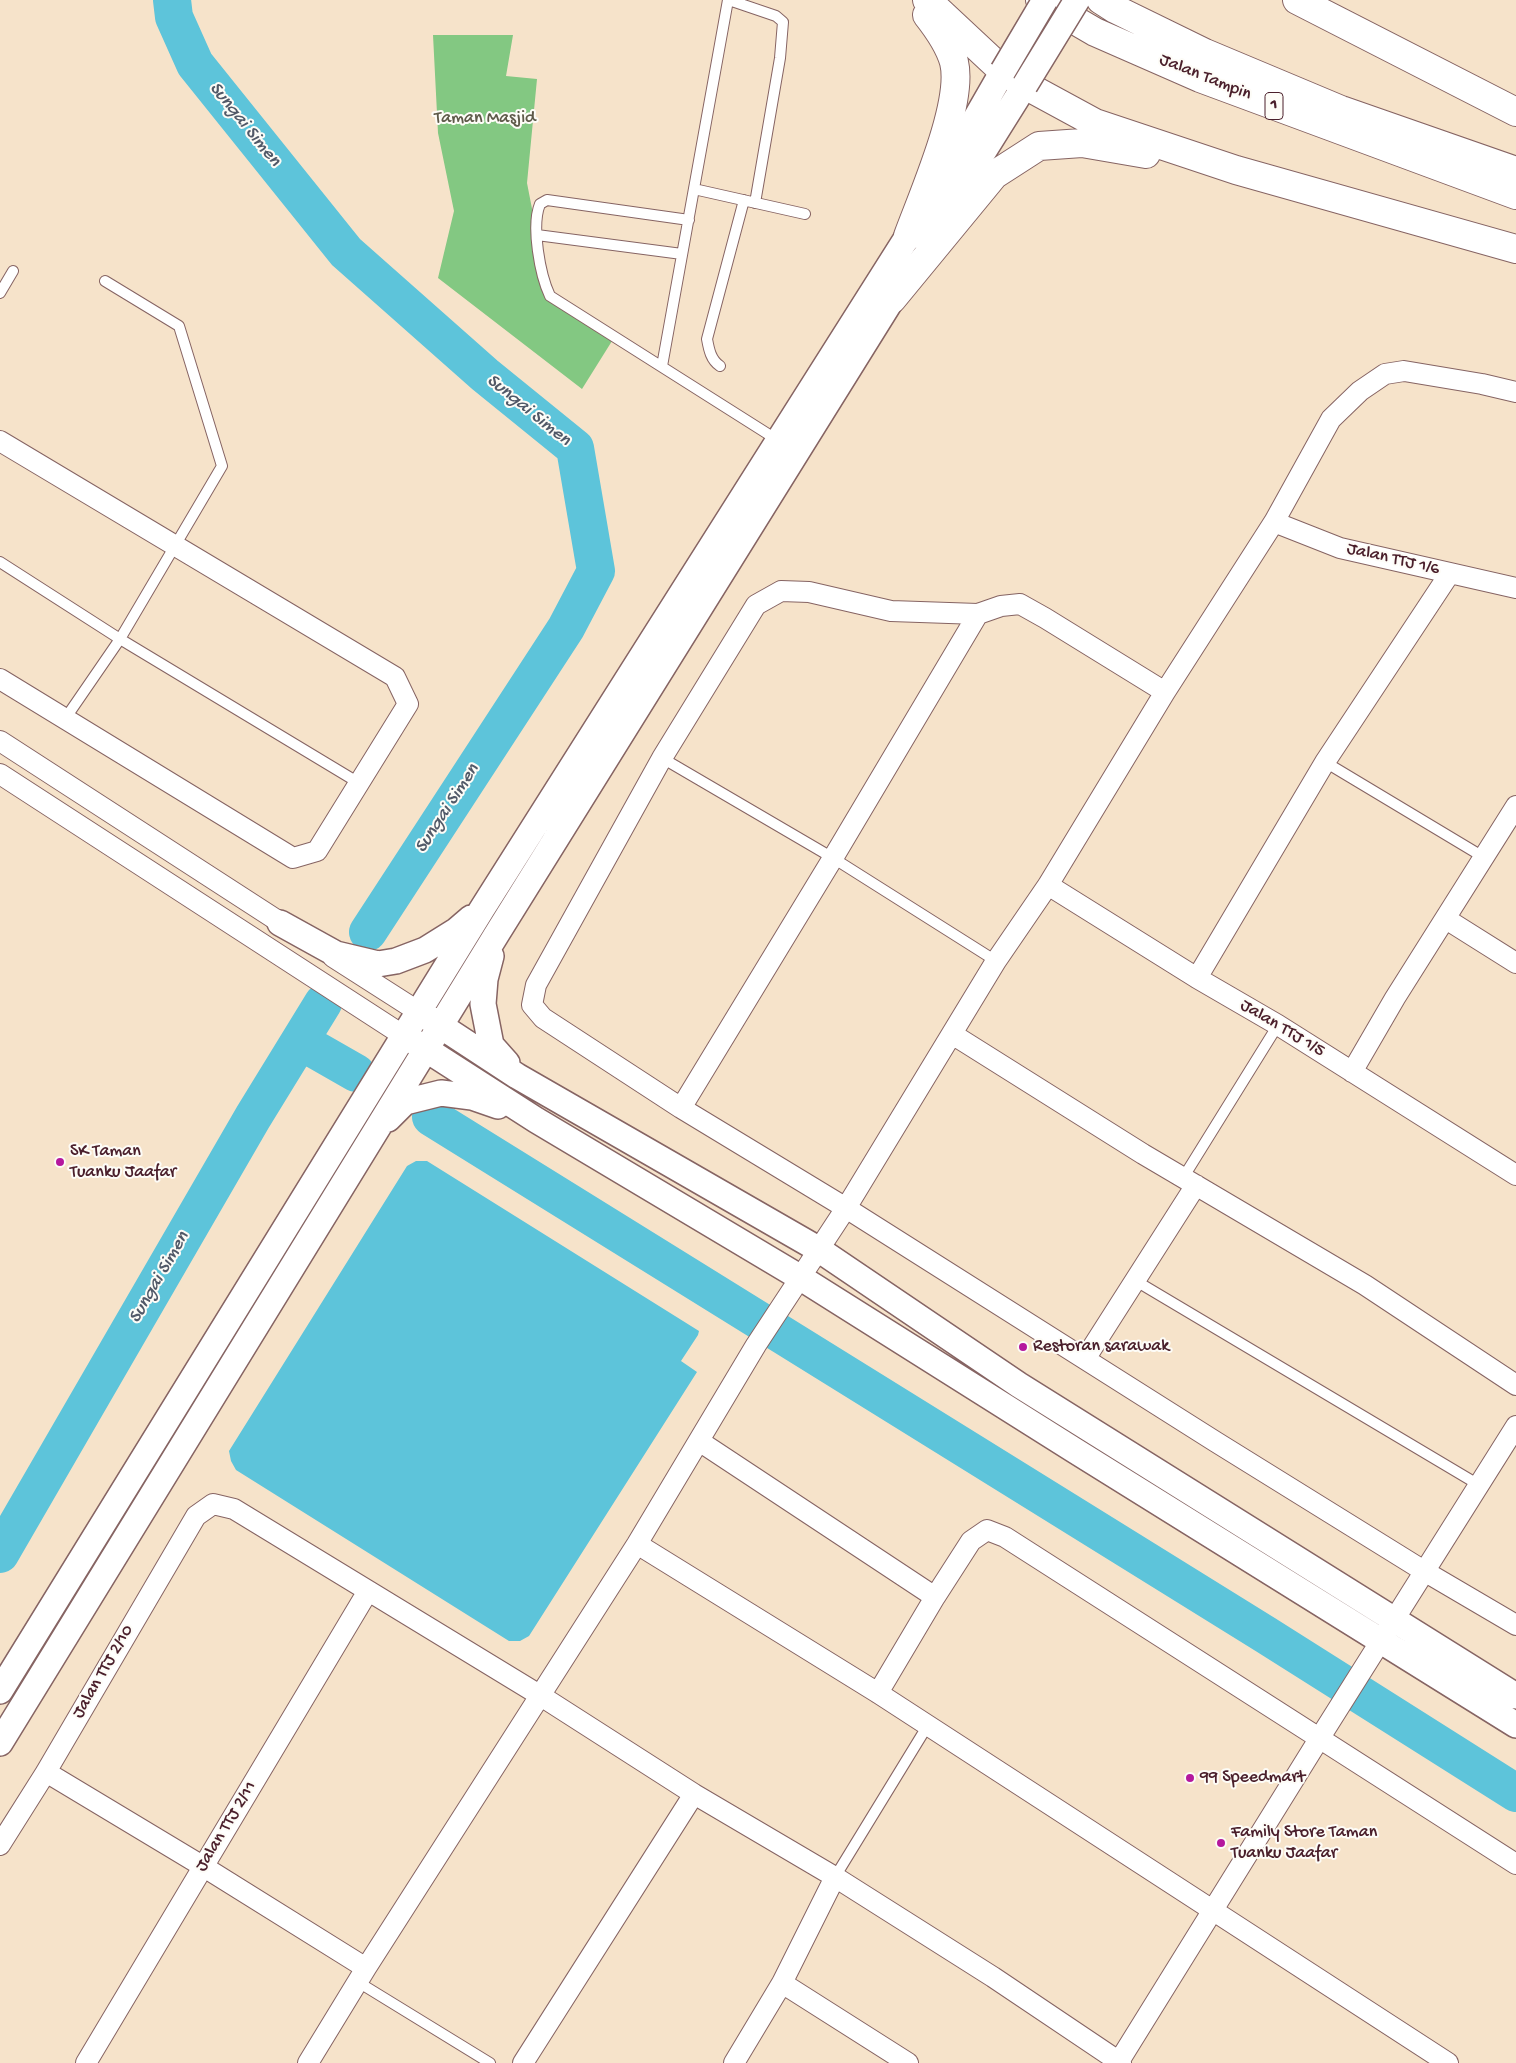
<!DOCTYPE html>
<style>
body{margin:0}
canvas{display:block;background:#f6e3ca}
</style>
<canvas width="1516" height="2063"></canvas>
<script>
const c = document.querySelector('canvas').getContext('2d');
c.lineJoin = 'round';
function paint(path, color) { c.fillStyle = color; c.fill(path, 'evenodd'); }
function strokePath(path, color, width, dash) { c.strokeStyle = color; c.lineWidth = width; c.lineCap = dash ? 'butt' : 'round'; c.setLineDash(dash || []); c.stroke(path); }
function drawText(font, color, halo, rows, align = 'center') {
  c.font = font + ' "Gochi Hand",sans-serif'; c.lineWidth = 4; c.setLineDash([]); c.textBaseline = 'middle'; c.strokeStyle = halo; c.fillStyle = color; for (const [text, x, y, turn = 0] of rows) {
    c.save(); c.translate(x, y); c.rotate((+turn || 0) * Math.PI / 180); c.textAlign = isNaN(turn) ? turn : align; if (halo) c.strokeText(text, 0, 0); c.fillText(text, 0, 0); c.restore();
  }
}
paint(new Path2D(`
 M433 35H513L506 76 537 79 527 183 550 301 612 341 582 389 438 278 454 211 438 133Z`), '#83c882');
paint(new Path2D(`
 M416 1161H427L699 1331 698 1335 681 1361 697 1372 529 1636 520 1641H509L236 1470 231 1461 229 1451 407 1166Z`), '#5dc4da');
strokePath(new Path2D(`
 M172 0 174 17 195 64 346 252 485 375 575 448 596 571 566 628 368 932
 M300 1041 356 1073
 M431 1117 1266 1635 1516 1793
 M0 1554 253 1117 323 1003`), '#5dc4da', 38);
const service = new Path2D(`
 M729 0 776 16 783 22 780 58 755 203
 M694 189 805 214
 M689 220 547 200 540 204C531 226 540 275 550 296L779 441
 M537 235 682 254
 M0 293 13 271
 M662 366 728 0
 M720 366C711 360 709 350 707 339L744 200
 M0 562 120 639 359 783
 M65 719 120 639 222 466 179 326 105 281
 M662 758 833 858 996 961
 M1325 762 1485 858
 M1183 1178 1278 1025
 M1136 1281 1479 1485
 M835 1877 928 1725
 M358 1982 490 2063`);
const minor = new Path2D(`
 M0 441 395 677 408 704 317 851 293 858 0 679
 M1274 522 1340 548 1516 588
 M1165 692 1045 618 1020 604 1001 606 978 614 891 611 809 592 781 591 756 605 662 758 536 985 532 1005 543 1018 681 1108 846 1208 1216 1442 1424 1571 1516 1625
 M0 741 292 930
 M0 774 404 1036
 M1048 885 1197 978 1278 1025 1516 1175
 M1446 919 1516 963
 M333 957 419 1012
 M1197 978 1325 762 1450 573
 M952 1034 1143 1154 1365 1285 1516 1385
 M1352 1072 1395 998 1516 806
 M681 1108 833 858 978 614
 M1085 1359 1196 1185
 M699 1441 935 1597
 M637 1544 878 1693 1448 2063
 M878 1693 935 1597 971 1541 987 1530 1005 1537 1516 1864
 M46 1772 204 1867 366 1968
 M0 1845 46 1772 196 1516 213 1504 234 1509 541 1696 694 1794 835 1877 993 1977 1121 2063
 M782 1983 908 2063
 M86 2063 368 1591
 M308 2063 366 1968 637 1544 756 1345 846 1208 996 961 1048 885 1165 692 1274 522 1331 419 1360 391 1385 374 1404 371 1482 384 1516 392
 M523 2063 694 1794
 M734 2063 782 1983 835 1877
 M1118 2063 1319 1739 1516 1426`);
const tertiary = new Path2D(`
 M928 240 1025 85
 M280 923 336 954 378 964 396 961 425 950 457 930 471 918
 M491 956 485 979 483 1004 491 1045 507 1063
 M427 1017 517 1076 818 1249 1019 1385 1516 1696
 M413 1041 536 1120 801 1278 1074 1450 1516 1725
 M388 1119 405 1102 441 1093 472 1097 498 1106
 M0 1691 482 909 908 236 1003 71
 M0 1743 498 932 902 283`);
const trunk = new Path2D(`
 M927 0 1003 71 1025 85 1095 123 1236 170 1516 249
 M1040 0 1095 32 1200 78 1516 195
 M1101 0 1115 9 1205 53 1341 110 1516 171
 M1297 0 1516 112
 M908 236C923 195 964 103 954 62 949 44 938 29 927 15
 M892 299 994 175 1039 146 1082 143 1146 154`);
strokePath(service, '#866463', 12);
strokePath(minor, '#866463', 22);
strokePath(tertiary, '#866463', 28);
strokePath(trunk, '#866463', 30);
strokePath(service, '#fff', 10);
strokePath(minor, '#fff', 20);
strokePath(tertiary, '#fff', 25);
strokePath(trunk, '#fff', 28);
const tertiaryBridge = new Path2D(`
 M1003 71 1045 0
 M1025 85 1077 0`);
strokePath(tertiaryBridge, '#866463', 28, []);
strokePath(tertiaryBridge, '#fff', 25);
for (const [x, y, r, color] of [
 [60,1162,5,"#b5179e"],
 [1023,1347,5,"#b5179e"],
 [1190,1778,5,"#b5179e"],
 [1221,1843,5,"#b5179e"]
]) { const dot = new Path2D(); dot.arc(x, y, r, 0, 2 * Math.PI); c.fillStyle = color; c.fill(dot); strokePath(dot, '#fdfcf7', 2); }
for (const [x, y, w] of [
 [1274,106,18]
]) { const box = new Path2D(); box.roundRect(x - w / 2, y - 13.5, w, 27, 4); c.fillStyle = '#fdfcf7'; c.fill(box); strokePath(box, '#4a1f2b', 1); }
drawText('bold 16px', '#4a1f2b', null, [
 ["1",1274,106]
]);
drawText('18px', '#4a1f2b', '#fdfcf7', [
 ["Jalan Tampin",1205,78,22],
 ["Jalan TTJ 1/6",1393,560,13],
 ["Jalan TTJ 1/5",1282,1029,31],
 ["Jalan TTJ 2/10",104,1672,-60],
 ["Jalan TTJ 2/11",227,1827,-59]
]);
drawText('18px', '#5e5a49', '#fdfcf7', [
 ["Taman Masjid",485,119]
]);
drawText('18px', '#4a1f2b', '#fdfcf7', [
 ["SK Taman",70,1152],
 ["Tuanku Jaafar",70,1173],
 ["Restoran sarawak",1033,1347],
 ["99 Speedmart",1200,1778],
 ["Family Store Taman",1231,1833],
 ["Tuanku Jaafar",1231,1854]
], 'left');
drawText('italic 19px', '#515968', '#fdfcf7', [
 ["Sungai Simen",244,125,51],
 ["Sungai Simen",528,411,39],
 ["Sungai Simen",448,809,-57],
 ["Sungai Simen",160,1278,-60]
]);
</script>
